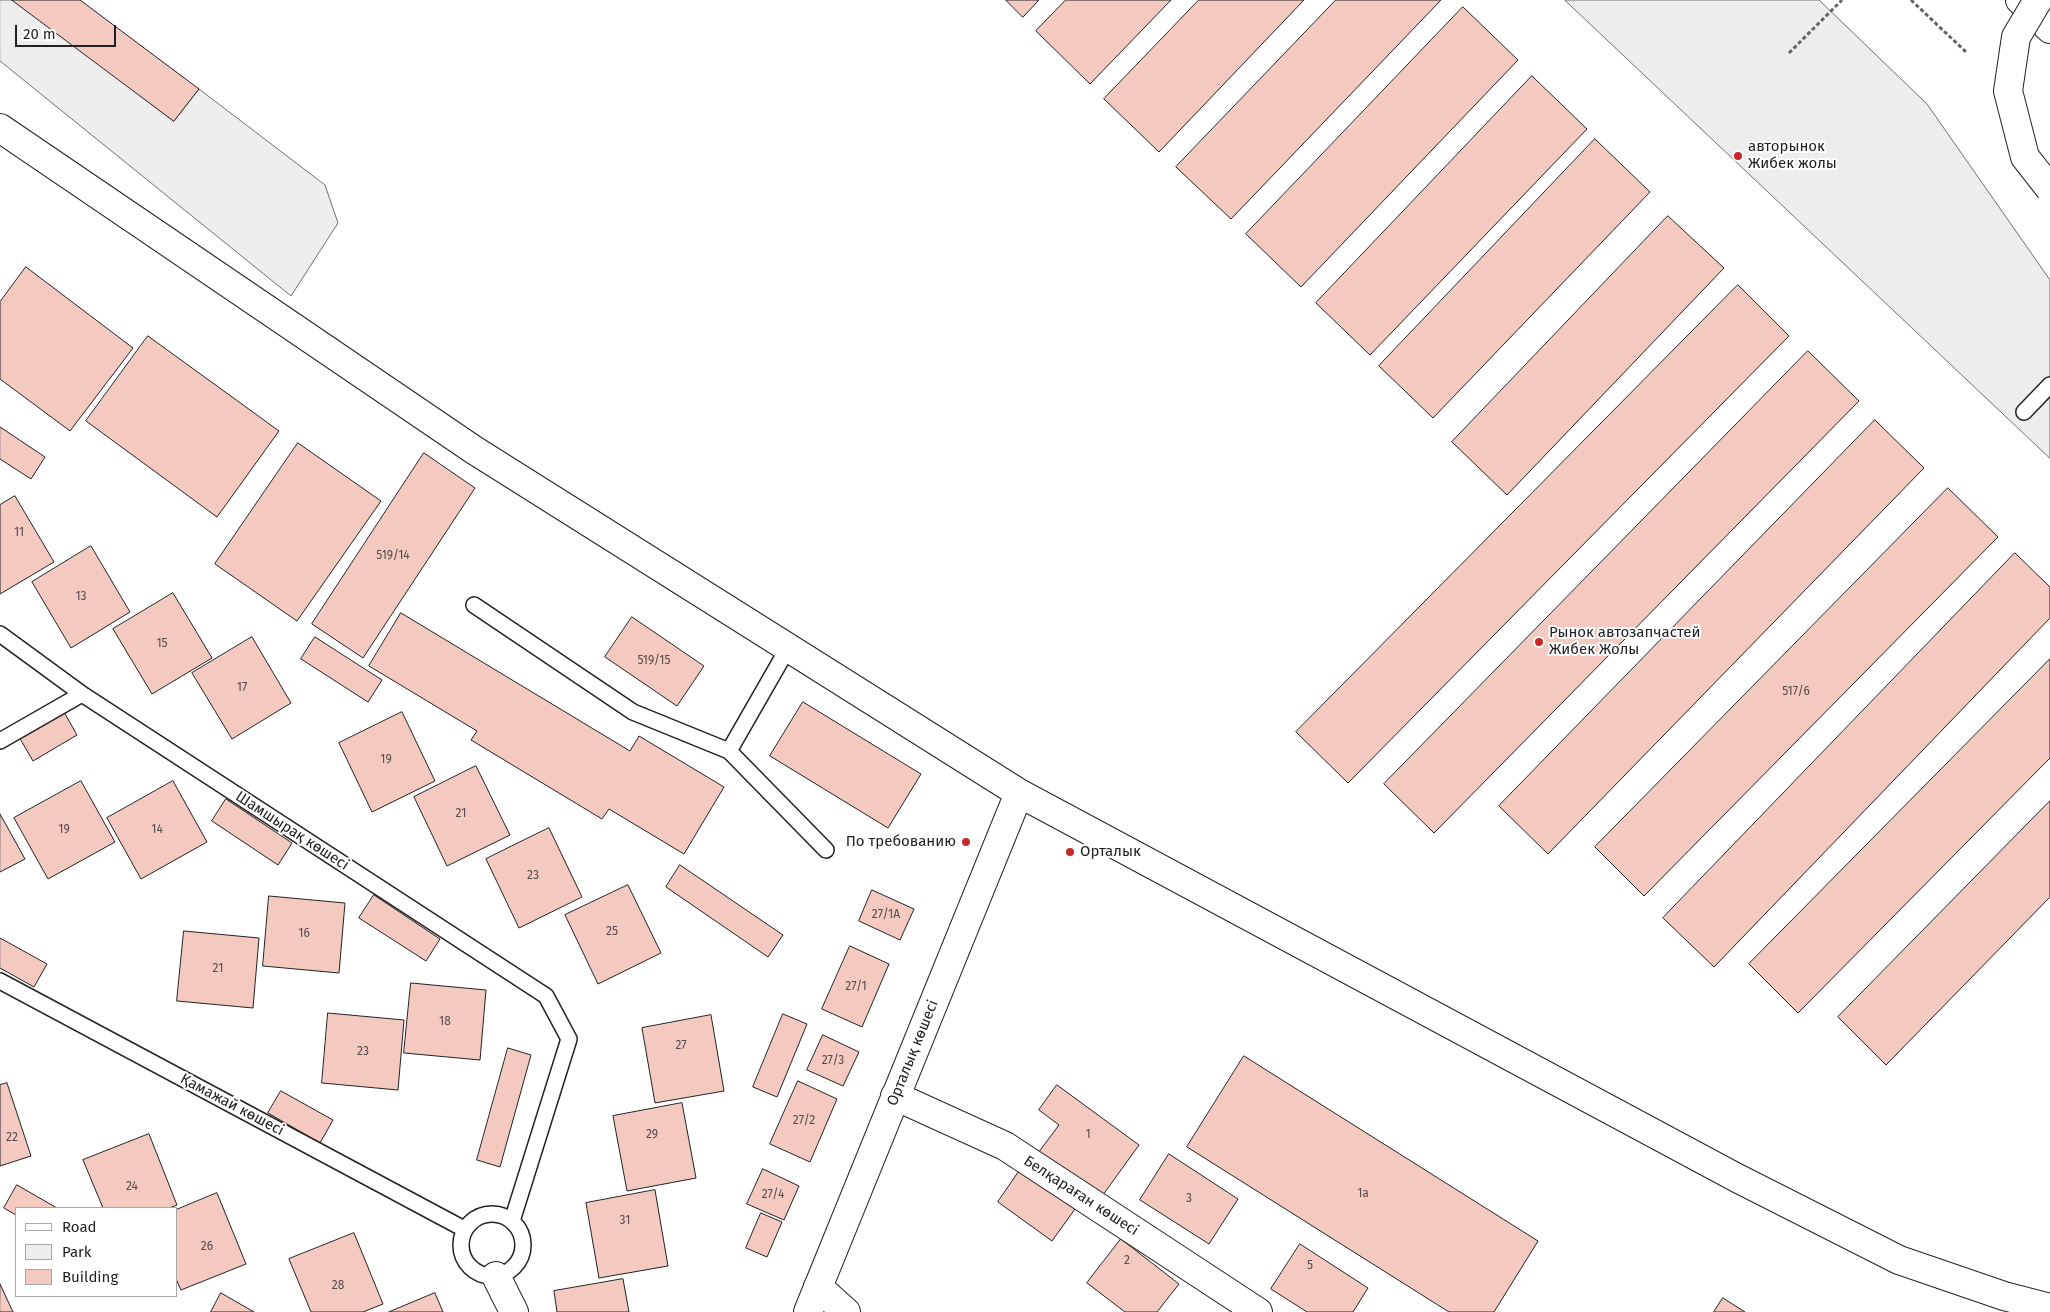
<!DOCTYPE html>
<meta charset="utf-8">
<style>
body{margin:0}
#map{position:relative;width:2050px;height:1312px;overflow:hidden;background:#fff;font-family:"Fira Sans",sans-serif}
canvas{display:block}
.legend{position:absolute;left:15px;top:1207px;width:162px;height:90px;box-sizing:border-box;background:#fff;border:1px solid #a7a7a7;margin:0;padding:6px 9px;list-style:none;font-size:15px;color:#222}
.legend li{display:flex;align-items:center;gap:10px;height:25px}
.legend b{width:25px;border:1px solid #a7a7a7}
.scale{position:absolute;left:15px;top:25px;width:101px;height:22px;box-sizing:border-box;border:2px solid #222;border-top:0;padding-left:6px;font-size:15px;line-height:18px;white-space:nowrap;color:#222;-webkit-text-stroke:4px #fff;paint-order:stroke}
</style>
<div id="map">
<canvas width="2050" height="1312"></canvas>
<ul class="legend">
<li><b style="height:6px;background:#fff"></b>Road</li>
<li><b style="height:14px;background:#eee"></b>Park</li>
<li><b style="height:14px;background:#f3c9c0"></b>Building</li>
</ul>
<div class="scale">20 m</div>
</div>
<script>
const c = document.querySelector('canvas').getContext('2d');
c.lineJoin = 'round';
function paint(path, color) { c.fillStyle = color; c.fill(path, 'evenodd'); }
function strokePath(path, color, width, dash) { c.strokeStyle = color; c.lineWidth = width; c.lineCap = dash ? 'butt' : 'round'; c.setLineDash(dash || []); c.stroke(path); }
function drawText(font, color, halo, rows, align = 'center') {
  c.font = font + ' "Fira Sans",sans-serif'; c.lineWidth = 4; c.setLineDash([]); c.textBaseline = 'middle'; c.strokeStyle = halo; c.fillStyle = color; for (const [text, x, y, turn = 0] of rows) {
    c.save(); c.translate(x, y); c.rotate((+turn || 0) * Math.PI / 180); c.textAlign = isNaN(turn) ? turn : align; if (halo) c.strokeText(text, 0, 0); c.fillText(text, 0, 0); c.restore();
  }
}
const green = new Path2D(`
 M0 0H16L174 121 199 89 325 185 338 223 291 296 0 61Z`);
paint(green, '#eee');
strokePath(green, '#6f6f6f', 1);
const parking = new Path2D(`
 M1565 0H1819L1927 104 2050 280V458Z`);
paint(parking, '#ededed');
strokePath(parking, '#6f6f6f', 1);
const building = new Path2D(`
 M12 0H80L199 89 174 121Z
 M1006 0H1039L1023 17Z
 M1066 0H1171L1090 84 1036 31Z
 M1199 0H1304L1159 152 1104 99Z
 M1336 0H1441L1231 219 1176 167Z
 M1463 7 1518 60 1301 287 1246 234Z
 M1532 76 1587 129 1370 355 1316 303Z
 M1595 139 1650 192 1433 418 1379 366Z
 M1668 216 1724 268 1507 495 1452 442Z
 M26 267 133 348 70 431 0 379V302Z
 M1738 285 1789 336 1348 783 1296 732Z
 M148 336 279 431 217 517 86 421Z
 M1808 351 1859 401 1434 833 1384 784Z
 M1875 420 1924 468 1548 854 1499 806Z
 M0 427 45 457 31 479 0 459Z
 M298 443 381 501 297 621 215 564Z
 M424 453 475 488 363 658 312 624Z
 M1948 488 1998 537 1644 896 1595 847Z
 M15 496 54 562 0 594V505Z
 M91 546 130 612 71 648 32 582Z
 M2015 553 2050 587V618L1714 967 1663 918Z
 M173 593 212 658 152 694 113 629Z
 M401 613 630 751 639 736 724 787 684 854 609 809 602 819 471 740 477 731 369 666Z
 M632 617 704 666 677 706 605 657Z
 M252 637 291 703 232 739 192 673Z
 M315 637 382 680 368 702 301 659Z
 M2050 659V758L1798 1013 1749 964Z
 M803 702 921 774 888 828 770 756Z
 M64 712 77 735 33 761 19 737Z
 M402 712 435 781 372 812 339 743Z
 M476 766 510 835 447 866 414 797Z
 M81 781 115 842 48 879 14 818Z
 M173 781 207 842 141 879 107 818Z
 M226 799 292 843 278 865 212 821Z
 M2050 801V897L1886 1065 1838 1017Z
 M0 814 25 859 0 872Z
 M549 828 582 897 519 928 486 859Z
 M680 865 783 935 768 957 666 887Z
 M628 885 661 953 598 984 565 915Z
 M872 890 914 909 900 940 859 921Z
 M374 895 440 939 426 961 359 918Z
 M269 896 345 903 339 973 263 966Z
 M184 931 259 938 253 1008 177 1001Z
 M0 938 47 964 34 987 0 968Z
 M850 946 889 964 862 1027 822 1009Z
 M411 983 486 990 480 1060 404 1053Z
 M328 1013 404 1020 398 1090 322 1083Z
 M783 1014 807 1024 777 1097 753 1087Z
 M711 1015 724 1091 655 1103 642 1028Z
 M823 1035 859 1052 843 1086 807 1070Z
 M508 1048 531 1055 500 1167 477 1160Z
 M1244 1056 1538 1241 1494 1312H1449L1187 1147Z
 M798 1081 837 1099 810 1162 770 1144Z
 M7 1083 31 1156 0 1166V1085Z
 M1057 1085 1139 1145 1100 1199 1038 1153 1059 1125 1039 1110Z
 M281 1091 333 1120 320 1143 268 1113Z
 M682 1103 696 1178 627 1191 613 1116Z
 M149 1134 177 1205 169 1208H103L83 1160Z
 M1169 1154 1238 1199 1209 1244 1140 1200Z
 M763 1169 799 1186 784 1220 747 1204Z
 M1020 1170 1075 1209 1052 1241 998 1202Z
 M17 1185 57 1208H16V1215L4 1208Z
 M655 1190 668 1266 599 1278 586 1203Z
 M217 1193 246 1264 181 1290 176 1279V1210Z
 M761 1213 782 1222 767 1257 746 1248Z
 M354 1233 383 1304 363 1312H311L289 1259Z
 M1121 1239 1179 1284 1157 1312H1125L1087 1283Z
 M1300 1244 1368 1288 1353 1312H1307L1271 1289Z
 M623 1279 629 1312H557L554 1291Z
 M0 1284 13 1312H0Z
 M221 1293 254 1312H211Z
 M435 1293 443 1312H389Z
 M1723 1298 1745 1312H1714Z`);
paint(building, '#f3c9c0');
strokePath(building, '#222', 1);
const service = new Path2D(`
 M2024 412 2050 385
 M474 605 633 712 729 751 826 850
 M0 634 82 694 546 996 569 1039 512 1221
 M0 741 82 694
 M729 751 788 648
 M0 981 464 1229
 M461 1245a31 31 0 1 1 62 0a31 31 0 1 1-62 0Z`);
const minor = new Path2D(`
 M895 1096 1005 1146 1258 1312
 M496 1276 514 1312
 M818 1287 846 1312`);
const secondary = new Path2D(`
 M0 128 474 450 1019 793 1737 1178 1899 1260 2004 1296 2050 1308
 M808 1312 1019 793`);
const trunk = new Path2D(`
 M2020 0 2050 29`);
strokePath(service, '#222', 18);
strokePath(minor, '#222', 30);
strokePath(secondary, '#222', 30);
strokePath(trunk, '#222', 30);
strokePath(new Path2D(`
 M1911 0 1966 52
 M1789 53 1842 0`), '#646464', 3, [4, 2.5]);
strokePath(service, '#fff', 15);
strokePath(minor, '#fff', 28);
strokePath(secondary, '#fff', 28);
strokePath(trunk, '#fff', 28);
const trunkBridge = new Path2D(`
 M2038 0 2016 37 2008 91 2025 157 2050 189`);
strokePath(trunkBridge, '#222', 30, []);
strokePath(trunkBridge, '#fff', 28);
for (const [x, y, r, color] of [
 [1738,156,5,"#c62828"],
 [1539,642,5,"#c62828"],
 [966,842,5,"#c62828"],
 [1070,852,5,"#c62828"]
]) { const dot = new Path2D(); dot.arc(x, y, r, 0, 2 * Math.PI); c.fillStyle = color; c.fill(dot); strokePath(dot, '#fff', 2); }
drawText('12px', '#564c4a', null, [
 ["11",19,533],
 ["519/14",393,556],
 ["13",81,597],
 ["15",162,644],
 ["519/15",654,661],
 ["17",242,688],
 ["517/6",1796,692],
 ["19",386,760],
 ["21",461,814],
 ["19",64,830],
 ["14",157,830],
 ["23",533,876],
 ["27/1А",886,915],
 ["25",612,932],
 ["16",304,934],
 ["21",218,969],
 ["27/1",856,987],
 ["18",445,1022],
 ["27",681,1046],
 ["23",363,1052],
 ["27/3",833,1061],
 ["27/2",804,1121],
 ["29",652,1135],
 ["1",1088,1135],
 ["22",12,1138],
 ["24",132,1187],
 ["1а",1363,1194],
 ["27/4",773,1195],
 ["3",1189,1199],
 ["31",625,1221],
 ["26",207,1247],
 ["2",1127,1261],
 ["5",1310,1266],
 ["28",338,1286]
]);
drawText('15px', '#222', '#fff', [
 ["авторынок",1748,147],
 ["Жибек жолы",1748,164],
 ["Рынок автозапчастей",1549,633],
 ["Жибек Жолы",1549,650],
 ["По требованию",956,842,"right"],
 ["Орталык",1080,852]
], 'left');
drawText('15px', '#222', '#fff', [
 ["Шамшырақ көшесі",292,831,33],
 ["Орталық көшесі",913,1053,-68],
 ["Қамажай көшесі",232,1105,28],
 ["Белқараған көшесі",1081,1196,33]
]);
</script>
